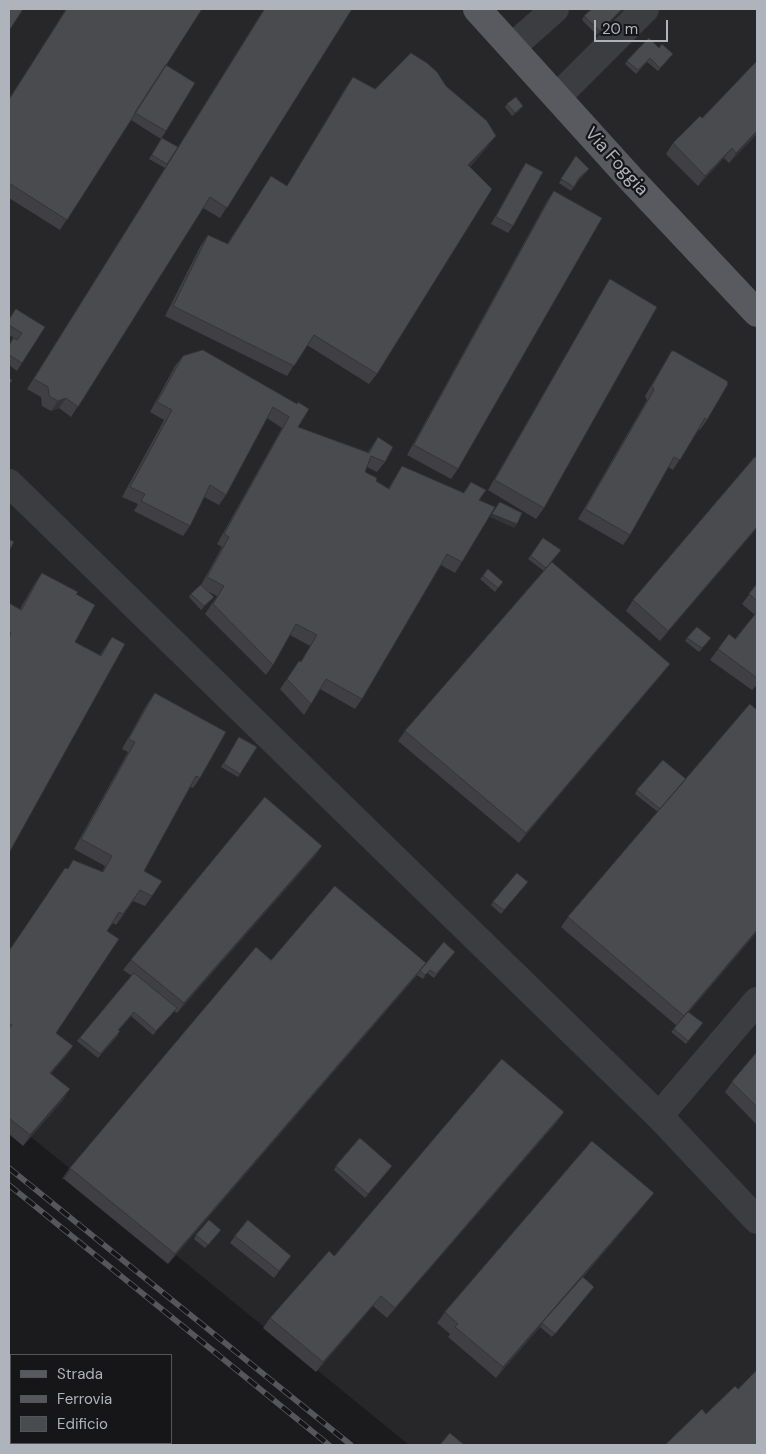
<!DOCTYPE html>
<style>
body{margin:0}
#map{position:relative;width:766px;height:1454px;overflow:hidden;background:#1b1b1d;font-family:"DM Sans",sans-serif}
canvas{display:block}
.frame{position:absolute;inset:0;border:10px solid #afb3bb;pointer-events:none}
.legend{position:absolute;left:10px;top:1354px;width:162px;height:90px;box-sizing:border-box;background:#161618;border:1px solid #535559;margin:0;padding:6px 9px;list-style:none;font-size:15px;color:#afb3bb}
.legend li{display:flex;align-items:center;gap:10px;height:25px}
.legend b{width:25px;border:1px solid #535559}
.scale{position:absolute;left:594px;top:20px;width:74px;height:22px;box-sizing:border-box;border:2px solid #afb3bb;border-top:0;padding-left:6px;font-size:15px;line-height:18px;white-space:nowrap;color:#afb3bb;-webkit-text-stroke:4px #161618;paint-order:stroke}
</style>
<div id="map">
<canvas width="766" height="1454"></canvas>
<div class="frame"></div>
<ul class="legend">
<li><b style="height:6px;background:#595a60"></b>Strada</li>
<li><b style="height:6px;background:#56575c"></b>Ferrovia</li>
<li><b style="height:14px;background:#4a4b4f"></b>Edificio</li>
</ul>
<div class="scale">20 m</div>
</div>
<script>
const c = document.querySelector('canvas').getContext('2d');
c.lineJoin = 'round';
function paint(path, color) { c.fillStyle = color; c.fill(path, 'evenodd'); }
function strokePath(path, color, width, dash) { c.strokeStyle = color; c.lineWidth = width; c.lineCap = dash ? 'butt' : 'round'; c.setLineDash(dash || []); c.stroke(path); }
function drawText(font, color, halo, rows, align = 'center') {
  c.font = font + ' "DM Sans",sans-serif'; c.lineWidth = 4.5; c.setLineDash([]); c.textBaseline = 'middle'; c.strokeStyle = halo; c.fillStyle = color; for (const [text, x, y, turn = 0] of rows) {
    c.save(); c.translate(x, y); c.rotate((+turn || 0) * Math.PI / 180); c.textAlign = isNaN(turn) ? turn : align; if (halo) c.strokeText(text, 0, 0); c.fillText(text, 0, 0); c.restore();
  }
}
paint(new Path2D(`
 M9 9H757V1445H409L9 1119Z`), '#27272a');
strokePath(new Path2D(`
 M512 47 555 9
 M557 97 645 9
 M9 483 659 1116 757 1220
 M659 1116 757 1001`), '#3c3d41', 28);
strokePath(new Path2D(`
 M477 9 630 178 757 313`), '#595a60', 28);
const rail = new Path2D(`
 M9 1168 351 1445
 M9 1185 329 1445`);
strokePath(rail, '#56575c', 5.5);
strokePath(rail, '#161618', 4, [11]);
paint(new Path2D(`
 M66 9H202L166 65V131L161 139 131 120 60 230 9 198V99Z
 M264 9H352L220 218 203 208 71 417 59 408 51 411 42 406 41 397 27 389 165 168 149 159 160 142 178 147Z
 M623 9 597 35 582 20 584 16Z
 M659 48 673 54 658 71 647 62 636 74 625 64 627 61Z
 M353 77 375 89 488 146 470 167 377 374 369 384 307 345 287 376 165 316 201 245 208 235 227 244 271 176 287 186 346 87Z
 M507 104 520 110 512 116 505 107Z
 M757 134 729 163 724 158 698 186 666 154 673 143Z
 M576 156 589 169 578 181 571 191 559 183Z
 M526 163 513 226 508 233 491 224 521 170Z
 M554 191 458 469 451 479 407 455 547 201Z
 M610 279 544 508 536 519 488 490 603 290Z
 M16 309 45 327 17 371 9 365V345L13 338 17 340 9 335V319Z
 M672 351 707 420 700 430 699 429 673 470 668 467 630 535 623 545 578 519 647 400 645 396 665 362Z
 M183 356 296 404 298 427 368 452 378 437 385 462 377 472 367 467 365 472 376 481 388 489 402 466 463 493 471 482 479 500 462 562 455 573 441 565 362 699 355 709 320 689 304 715 280 689 299 661 301 662 310 646 290 635 273 665 266 675 205 614 217 596 209 592 211 600 201 610 189 597 191 594 201 585 222 547 217 544 282 428 267 418 226 495 219 505 204 497 190 526 183 536 134 511 138 504 122 497 164 420 150 412 175 366Z
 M757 528 660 641 626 611 633 600Z
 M543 538 561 550 544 571 528 559Z
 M42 573 76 594 75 642 100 655 112 637 9 853V603L20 609 35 583Z
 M483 576 503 582 495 592 480 579Z
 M757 584V685L752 690 710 660 729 634 735 639 755 615 742 604Z
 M687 638 708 642 699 652 685 641Z
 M662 674 519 843 398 741 405 731Z
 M155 693 200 778 193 788 190 787 144 871 152 896 145 906 133 901 116 925 113 923 107 931 56 1033 73 1046 66 1056 51 1073 63 1100 23 1146 9 1134V950L67 869 102 872 105 866 74 849 128 752 122 749 147 704Z
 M757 710V932L689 1012 703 1023 686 1044 671 1032 677 1026 561 927 568 917 658 812 635 794 637 790 686 779Z
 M239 737 257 747 238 777 221 767Z
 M322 846 315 856 177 1013 174 1011 153 1035 131 1016 119 1030 118 1035 98 1058 77 1041 132 976 123 970 131 960Z
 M525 885 501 914 491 905 493 902Z
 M455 952 434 978 427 973 423 979 417 975 418 974 168 1264 64 1179H62L69 1169 271 960 421 970Z
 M757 1052V1125L725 1092 732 1082Z
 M564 1112 557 1122 387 1318 373 1306 316 1372 263 1328 270 1318 334 1256Z
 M336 1166 390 1169 365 1198 334 1170Z
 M646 1203 583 1277 594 1287 552 1337 540 1327 496 1378 448 1337 450 1334 437 1323 445 1312Z
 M221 1230 205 1248 194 1239 196 1235Z
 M235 1236 291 1256 274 1278 230 1243Z
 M81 1443H103L102 1445H85Z`), '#404044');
paint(new Path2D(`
 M622 9H623L597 35 600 31Z
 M523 106 520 110 512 116 515 113Z
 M757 131V134L729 163 736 153Z
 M496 136 488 146 461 176 468 165Z
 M732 148 724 158 698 186 705 176Z
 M66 398 59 408 51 411 58 401Z
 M492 514 517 524 514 528 490 517Z
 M757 527V528L660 641 668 631Z
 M214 597 201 610 204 606Z
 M670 664 662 674 519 843 526 833Z
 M322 846 315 856 177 1013 184 1003Z
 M757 930V932L677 1026 684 1016Z
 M426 963 418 973 168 1264 175 1254Z
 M73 1046 66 1056 43 1083 50 1073Z
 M70 1089 63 1100 23 1146 30 1135Z
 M564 1112 557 1122 387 1318 395 1308Z
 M69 1169H71L64 1179H62Z
 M654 1193 646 1203 496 1378 503 1367Z
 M381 1296 373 1306 316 1372 323 1362Z`), '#343437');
const building = new Path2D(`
 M9 9H23L9 31Z
 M67 9H202L67 220 9 183V100Z
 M265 9H352L227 208 210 197 78 407 66 398 58 401 49 396 48 387 34 379Z
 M592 9H622L600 31 584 16Z
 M649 38 659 48 662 44 673 54 660 68 650 58 638 70 627 61Z
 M411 53 427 63 437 72 446 86 487 121 496 136 468 165 492 189 377 374 314 335 294 366 173 306 208 235 228 244 271 176 287 186 353 77 375 89Z
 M757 61V131L736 153 732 148 705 176 673 143 700 116 702 118Z
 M166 65 195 83 166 131 135 113Z
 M516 97 523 106 515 113 507 104Z
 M162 138 178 147 167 164 152 155Z
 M576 156 589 169 579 178 574 187 561 179Z
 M526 163 543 172 513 226 496 217Z
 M554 191 602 218 458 469 414 445Z
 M610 279 657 307 544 508 495 480Z
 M16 309 45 327 22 363 9 355V346L13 338 17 340 22 333 9 325V320Z
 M203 350 297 404 298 402 309 409 298 427 369 453 378 437 393 447 385 462 371 456 365 472 377 478 376 481 389 489 402 466 464 493 471 482 486 490 479 500 495 507 462 562 447 554 362 699 326 679 311 704 287 679 299 661 301 662 317 635 296 624 273 665 213 604 224 586 207 577 229 537 224 534 289 417 273 407 226 495 210 485 190 526 141 501 145 494 130 487 172 410 157 402 183 356Z
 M672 351H674L727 381 728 384 707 420 705 418 680 460 674 457 630 535 585 509 654 390 652 386Z
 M9 378 12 380 9 385Z
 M755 457 757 458V527L668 631 633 600Z
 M500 502 522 513 517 524 492 514Z
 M543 538 561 550 546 568 531 556Z
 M9 539 14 542 9 551Z
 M552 562 670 664 526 833 405 731Z
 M488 569 503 582 498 588 483 576Z
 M42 573 78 592 76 594 95 605 75 642 101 656 112 637 125 644 9 853V637L11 633 9 632V603L21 610Z
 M757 584V601L749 594Z
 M201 585 214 597 204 606 191 594Z
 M757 612V678L718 649 729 634 735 639Z
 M697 627 711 638 702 648 687 638Z
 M155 693 226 732 200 778 196 776 144 871 162 881 152 896 140 890 123 914 119 912 107 931 119 939 56 1033 73 1046 50 1073 70 1089 30 1135 9 1118V1029L12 1025 9 1023V951L65 868 68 869 73 860 103 872 112 856 81 839 135 742 129 739Z
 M750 704 757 710V930L684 1016 568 917Z
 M239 737 257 747 240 774 224 764Z
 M663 760 686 779 660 809 637 790Z
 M265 797 322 846 184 1003 131 960Z
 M517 873 528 882 504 910 493 902Z
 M335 886 426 963 175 1254 71 1169H69L256 947 271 960Z
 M444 942 455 952 436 974 430 970 425 975 420 971Z
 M134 973 177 1008 156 1031 134 1012 118 1030 120 1031 100 1054 80 1038Z
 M688 1012 703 1023 688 1041 674 1029Z
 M757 1052V1107L732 1082Z
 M502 1059 564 1112 395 1308 381 1296 323 1362 270 1318 329 1251 334 1256Z
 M360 1138 392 1166 368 1194 336 1166Z
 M592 1141 654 1193 503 1367 455 1327 458 1324 445 1312Z
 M209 1220 221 1230 208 1245 196 1235Z
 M248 1220 291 1256 279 1271 235 1236Z
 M583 1277 594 1287 555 1334 542 1323Z
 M757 1370V1445H665L702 1409 706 1414 735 1386 738 1389Z
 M450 1433 463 1444 462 1445H440Z
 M89 1443H103L102 1445H93Z`);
paint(building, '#4a4b4f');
strokePath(building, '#343437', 1);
drawText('18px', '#afb3bb', '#161618', [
 ["Via Foggia",616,162,48]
]);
</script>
